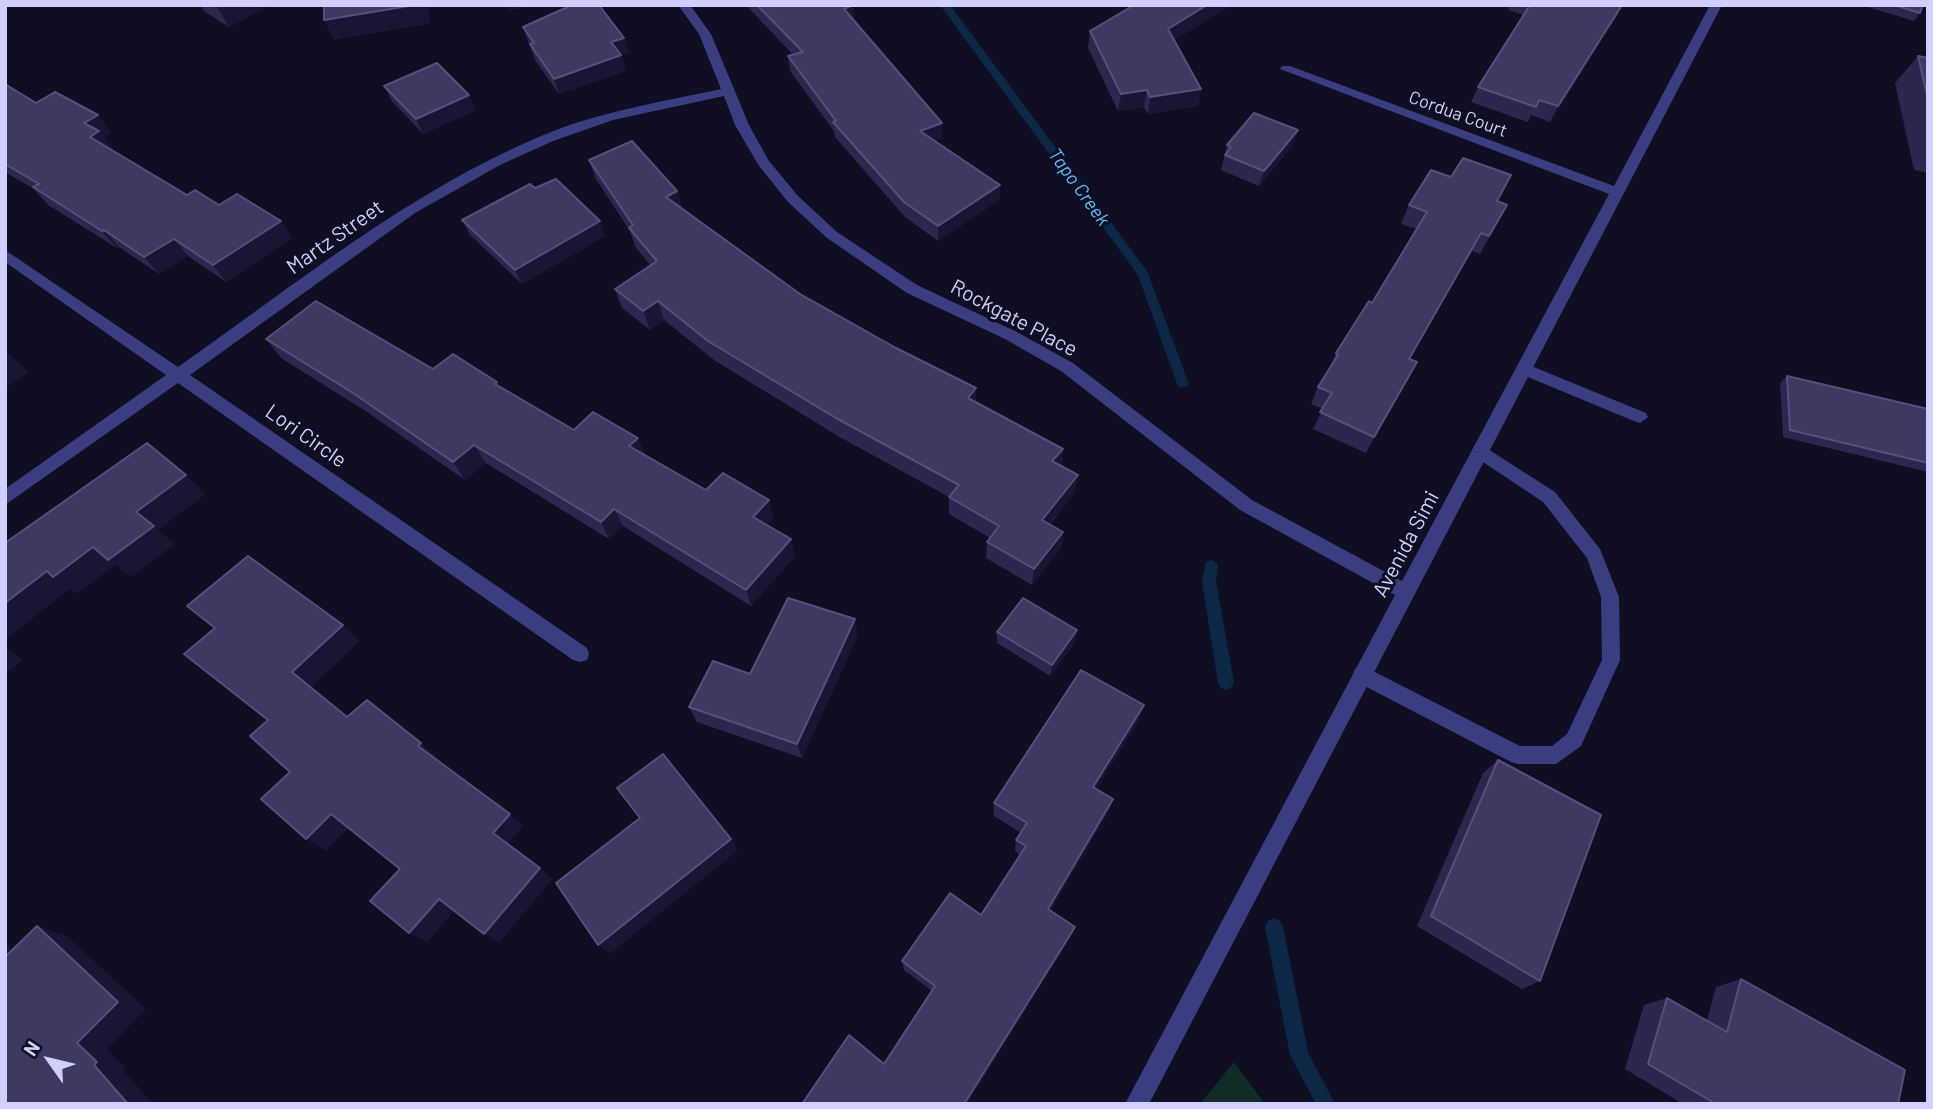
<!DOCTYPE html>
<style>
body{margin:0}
#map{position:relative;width:1933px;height:1109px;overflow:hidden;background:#0f0e22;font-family:Barlow,sans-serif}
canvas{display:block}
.frame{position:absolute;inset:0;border:7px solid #d0cffe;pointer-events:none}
.north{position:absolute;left:14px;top:1025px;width:70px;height:70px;-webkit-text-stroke:5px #0f0e22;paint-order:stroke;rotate:304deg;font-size:19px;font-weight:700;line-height:28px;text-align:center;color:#d0cffe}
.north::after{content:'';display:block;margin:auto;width:24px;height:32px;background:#d0cffe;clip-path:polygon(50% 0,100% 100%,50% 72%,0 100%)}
</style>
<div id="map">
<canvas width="1933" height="1109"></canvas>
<div class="frame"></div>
<div class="north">N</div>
</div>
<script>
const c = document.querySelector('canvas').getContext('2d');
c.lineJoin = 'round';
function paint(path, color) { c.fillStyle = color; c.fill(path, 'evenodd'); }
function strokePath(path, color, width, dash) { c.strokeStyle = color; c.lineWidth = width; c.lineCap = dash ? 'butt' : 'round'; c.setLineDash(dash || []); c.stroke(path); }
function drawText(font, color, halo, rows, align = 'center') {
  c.font = font + ' Barlow,sans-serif'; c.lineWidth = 6; c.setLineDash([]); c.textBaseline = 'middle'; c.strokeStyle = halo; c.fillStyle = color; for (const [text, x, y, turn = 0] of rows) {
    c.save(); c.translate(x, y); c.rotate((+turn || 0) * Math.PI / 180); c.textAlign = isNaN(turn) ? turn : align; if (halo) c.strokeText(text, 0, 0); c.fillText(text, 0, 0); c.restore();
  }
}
paint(new Path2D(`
 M1234 1062 1265 1104H1200Z`), '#112b28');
paint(new Path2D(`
 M940 5H950L1147 271 1189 384 1187 387H1179L1177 384 1138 275Z
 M1211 560 1216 562 1218 566 1216 581 1234 683 1231 688 1226 690 1221 688 1218 683 1202 581 1206 562Z
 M1274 918 1280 921 1283 927 1308 1052 1335 1104H1316L1290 1055 1265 927 1268 921Z`), '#0d2846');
paint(new Path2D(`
 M1524 363 1646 413 1648 417 1640 423 1634 421 1518 373 1516 369Z
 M1480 444 1555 492 1600 549 1619 597 1620 660 1581 746 1556 764H1518L1511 762 1355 681 1353 675 1355 669 1362 667 1369 669 1520 746H1552L1567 734 1602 660 1601 597 1587 558 1543 502 1474 456 1472 451 1474 446Z`), '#3a3d80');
paint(new Path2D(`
 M678 5H690L711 34 749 125 769 161 798 196 837 232 917 285 1015 331 1073 363 1252 500 1402 581 1609 194 1280 69 1282 66H1290L1614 186 1710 5H1722L1149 1104H1125L1395 595 1240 510 1061 371 1005 339 907 293 827 238 788 202 759 166 735 125 724 96 613 120 553 141 500 165 415 213 190 375 587 648 589 654 587 660 580 662 573 660 178 383 5 505V489L166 375 5 262V250L178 367C295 285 408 192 541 136 598 112 661 102 721 89L699 34Z`), '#3a3d80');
paint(new Path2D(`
 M200 5H270L229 27 205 12Z
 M746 5H853L854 21 942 138 934 141 1000 185 999 200 938 241 905 217 835 137 834 131 790 71 788 56 793 55Z
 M1510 5H1623L1615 19 1550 122 1531 115 1528 122 1471 102 1478 87 1524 15 1508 10Z
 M1861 5H1923L1920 13 1914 21Z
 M523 27 624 38 629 53 621 55 626 71 559 94 535 60Z
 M1090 31 1174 40 1201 89 1198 106 1148 114 1144 107 1118 111 1088 48Z
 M1918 56 1928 58V173L1914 170 1895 83Z
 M5 84 36 103 111 132 104 137 113 149 111 150 187 195 219 205 293 238 226 282 188 256 159 274 119 247 117 248 48 205 34 189 5 172Z
 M384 86 476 110 423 134 392 101Z
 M1298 130 1293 145 1259 186 1221 170 1227 145Z
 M589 160 677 191 682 209 800 294 976 402 1063 449 1061 466 1078 475 1075 492 1050 525 1063 532 1061 548 1032 585 986 558 987 542 990 538 949 514V497L838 436 714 360 664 320 650 330 622 308 615 289 651 266 636 248 630 231 596 179Z
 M535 188 605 236 522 284 470 235 462 220Z
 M1497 201 1507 205 1480 254 1472 251 1410 359 1408 379 1366 453 1313 429 1323 409 1311 404 1318 387 1329 369 1336 353 1372 303 1417 229 1401 224 1409 205Z
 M266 339 497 382 499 387 574 430 645 456 706 490 769 500 773 518 766 525 791 539 795 556 751 606 623 526 609 539 486 463 465 480 367 412 281 358Z
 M1787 376 1928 409V472L1783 437 1780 383Z
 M997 632 1075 642 1050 676 997 643Z
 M858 635 802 758 697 722 689 707 750 674Z
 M1139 720 1096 789 1113 799 1109 811 1050 910 1071 936 967 1104H802L884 1064 932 991 904 970 902 961 981 915 1020 855 1015 851 1016 840 1021 833 994 816V803Z
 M1498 760 1540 981 1522 989 1417 926 1483 773Z
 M1741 979 1898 1104H1683L1625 1069 1644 1005 1667 998 1707 1020 1716 987Z`), '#2b274f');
paint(new Path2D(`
 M221 5H270L229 27 217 7Z
 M415 5H429L430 24 334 40 324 20Z
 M506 5H541L508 11Z
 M853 5 855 20 845 24 844 9Z
 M1207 5H1233L1165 46 1168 29Z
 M1623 5 1615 19 1550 122 1558 106Z
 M624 38 629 53 616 57 611 42Z
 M621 55 626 71 559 94 554 79Z
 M1201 89 1198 106 1148 114 1150 97Z
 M1147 90 1144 107 1118 111 1121 94Z
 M469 95 476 110 423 134 416 119Z
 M98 115 111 132 104 137 113 149 104 154 90 137 84 123Z
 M942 123V138L921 146 920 131Z
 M1298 130 1293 145 1259 186 1264 171Z
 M1000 185 999 200 938 241V226Z
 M677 191 683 211 666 197Z
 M281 221 293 238 226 282 213 265Z
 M600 221 605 236 522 284 515 270Z
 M104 230 119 247 117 248 102 231Z
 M1481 233 1472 251 1400 376 1409 359Z
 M174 239 188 256 159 274 144 257Z
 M658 301 664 320 650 330 643 311Z
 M9 354 29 372 5 388V356Z
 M1417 362 1408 379 1366 453 1374 437Z
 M976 388V407L968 398Z
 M638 438 646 456 629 446Z
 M474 445 486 463 465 480 453 462Z
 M1063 449 1061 466 1052 461Z
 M186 475 206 494 158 530 175 544 131 577 115 565 77 594 70 589 5 640V603L47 571 136 512Z
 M1078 475 1075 492 1040 537 1042 520Z
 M769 500 773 518 758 534 753 517Z
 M614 509 623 526 609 539 601 522Z
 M1063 532 1061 548 1032 585 1034 569Z
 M791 539 795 556 751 606 746 590Z
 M855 619 858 635 802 758 797 744Z
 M343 625 360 641 311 687 292 672Z
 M1077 630 1075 642 1050 676 1052 665Z
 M5 645 23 660 5 675Z
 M1144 705 1139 720 1090 800 1093 787Z
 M421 743 437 757 434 760 418 746Z
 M1113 799 1109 811 1046 919 1048 909Z
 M331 814 350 827 326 851 306 839Z
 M510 814 524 826 507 844 493 833Z
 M731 839 738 850 610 954 598 945Z
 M540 868 553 879 499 943 484 934Z
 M439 899 456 909 427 942 409 933Z
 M37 926 67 936 146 1009 107 1049 126 1068 123 1070 153 1104H128L94 1065 77 1043Z
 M1075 927 1071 936 967 1104H964Z
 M5 943 32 969 5 962Z`), '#191535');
const building = new Path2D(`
 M324 5H415L324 20Z
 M572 5H599L624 38 611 42 621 55 554 79 530 44 534 43 523 27Z
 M757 5H853L844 9 942 123 920 131 1000 185 938 226 904 202 833 122 836 121 788 56 803 52Z
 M1134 5H1207L1168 29 1201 89 1150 97 1147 90 1121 94 1090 31Z
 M1530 5H1622L1558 106 1539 100 1536 107 1478 87Z
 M1894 5H1923L1920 13Z
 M1918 56 1928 58V99Z
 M437 63 469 95 416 119 384 86Z
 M5 84 36 103 55 92 98 115 84 123 99 131 90 137 187 195 195 190 219 205 237 194 281 221 213 265 174 239 144 257 104 230 102 231 33 187 39 184 5 164Z
 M1254 113 1298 130 1264 171 1225 155 1231 147 1227 145Z
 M632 141 677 191 666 197 800 294 896 348 976 388 968 398 1063 449 1052 461 1078 475 1042 520 1063 532 1034 569 987 542 999 526 949 497 959 485 836 418 708 341 658 301 643 311 615 289 657 261 629 228 633 225 589 160Z
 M1463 158 1511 175 1497 201 1507 205 1489 236 1481 233 1409 359 1417 362 1374 437 1320 412 1332 393 1318 387 1338 355 1336 353 1369 301 1372 303 1427 212 1409 205 1431 170 1451 177Z
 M556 179 600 221 515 270 462 220 530 184 535 188Z
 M316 301 433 369 453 354 497 382 495 384 574 430 593 412 638 438 629 446 706 490 723 473 769 500 753 517 791 539 746 590 614 509 601 522 474 445 453 462 353 393 266 339Z
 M1787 376 1928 409V463L1790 430Z
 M147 443 186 475 136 512 154 526 108 560 93 547 53 577 47 571 5 603V543Z
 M248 556 343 625 292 672 347 717 367 700 421 743 418 746 510 814 493 833 540 868 484 934 439 899 409 933 370 901 400 869 331 814 306 839 261 799 290 772 250 736 268 720 184 654 215 628 187 606Z
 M788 598 855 619 797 744 689 707 713 661 750 674Z
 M1023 598 1077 630 1052 665 997 632Z
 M1081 670 1144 705 1093 787 1113 799 1048 909 1075 927 964 1104H802L849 1035 884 1064 935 986 902 961 950 893 981 915 1026 846 1016 840 1027 823 994 803Z
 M663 754 731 839 598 945 556 883 640 818 617 788Z
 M1498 760 1601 815 1540 981 1431 916Z
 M37 926 118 1002 77 1043 97 1062 94 1065 128 1104H5V957Z
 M1741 979 1905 1070 1898 1104H1716L1648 1064 1667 998 1727 1032Z`);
paint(building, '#3d3962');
strokePath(building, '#54507a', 2);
drawText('18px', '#d0cffe', '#0f0e22', [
 ["Cordua Court",1458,114,20]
]);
drawText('italic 19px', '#5fc2fc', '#0f0e22', [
 ["Tapo Creek",1079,187,54]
]);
drawText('21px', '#d0cffe', '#0f0e22', [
 ["Martz Street",335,237,-35],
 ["Rockgate Place",1014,318,28],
 ["Lori Circle",306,436,35],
 ["Avenida Simi",1406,544,-62]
]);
</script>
